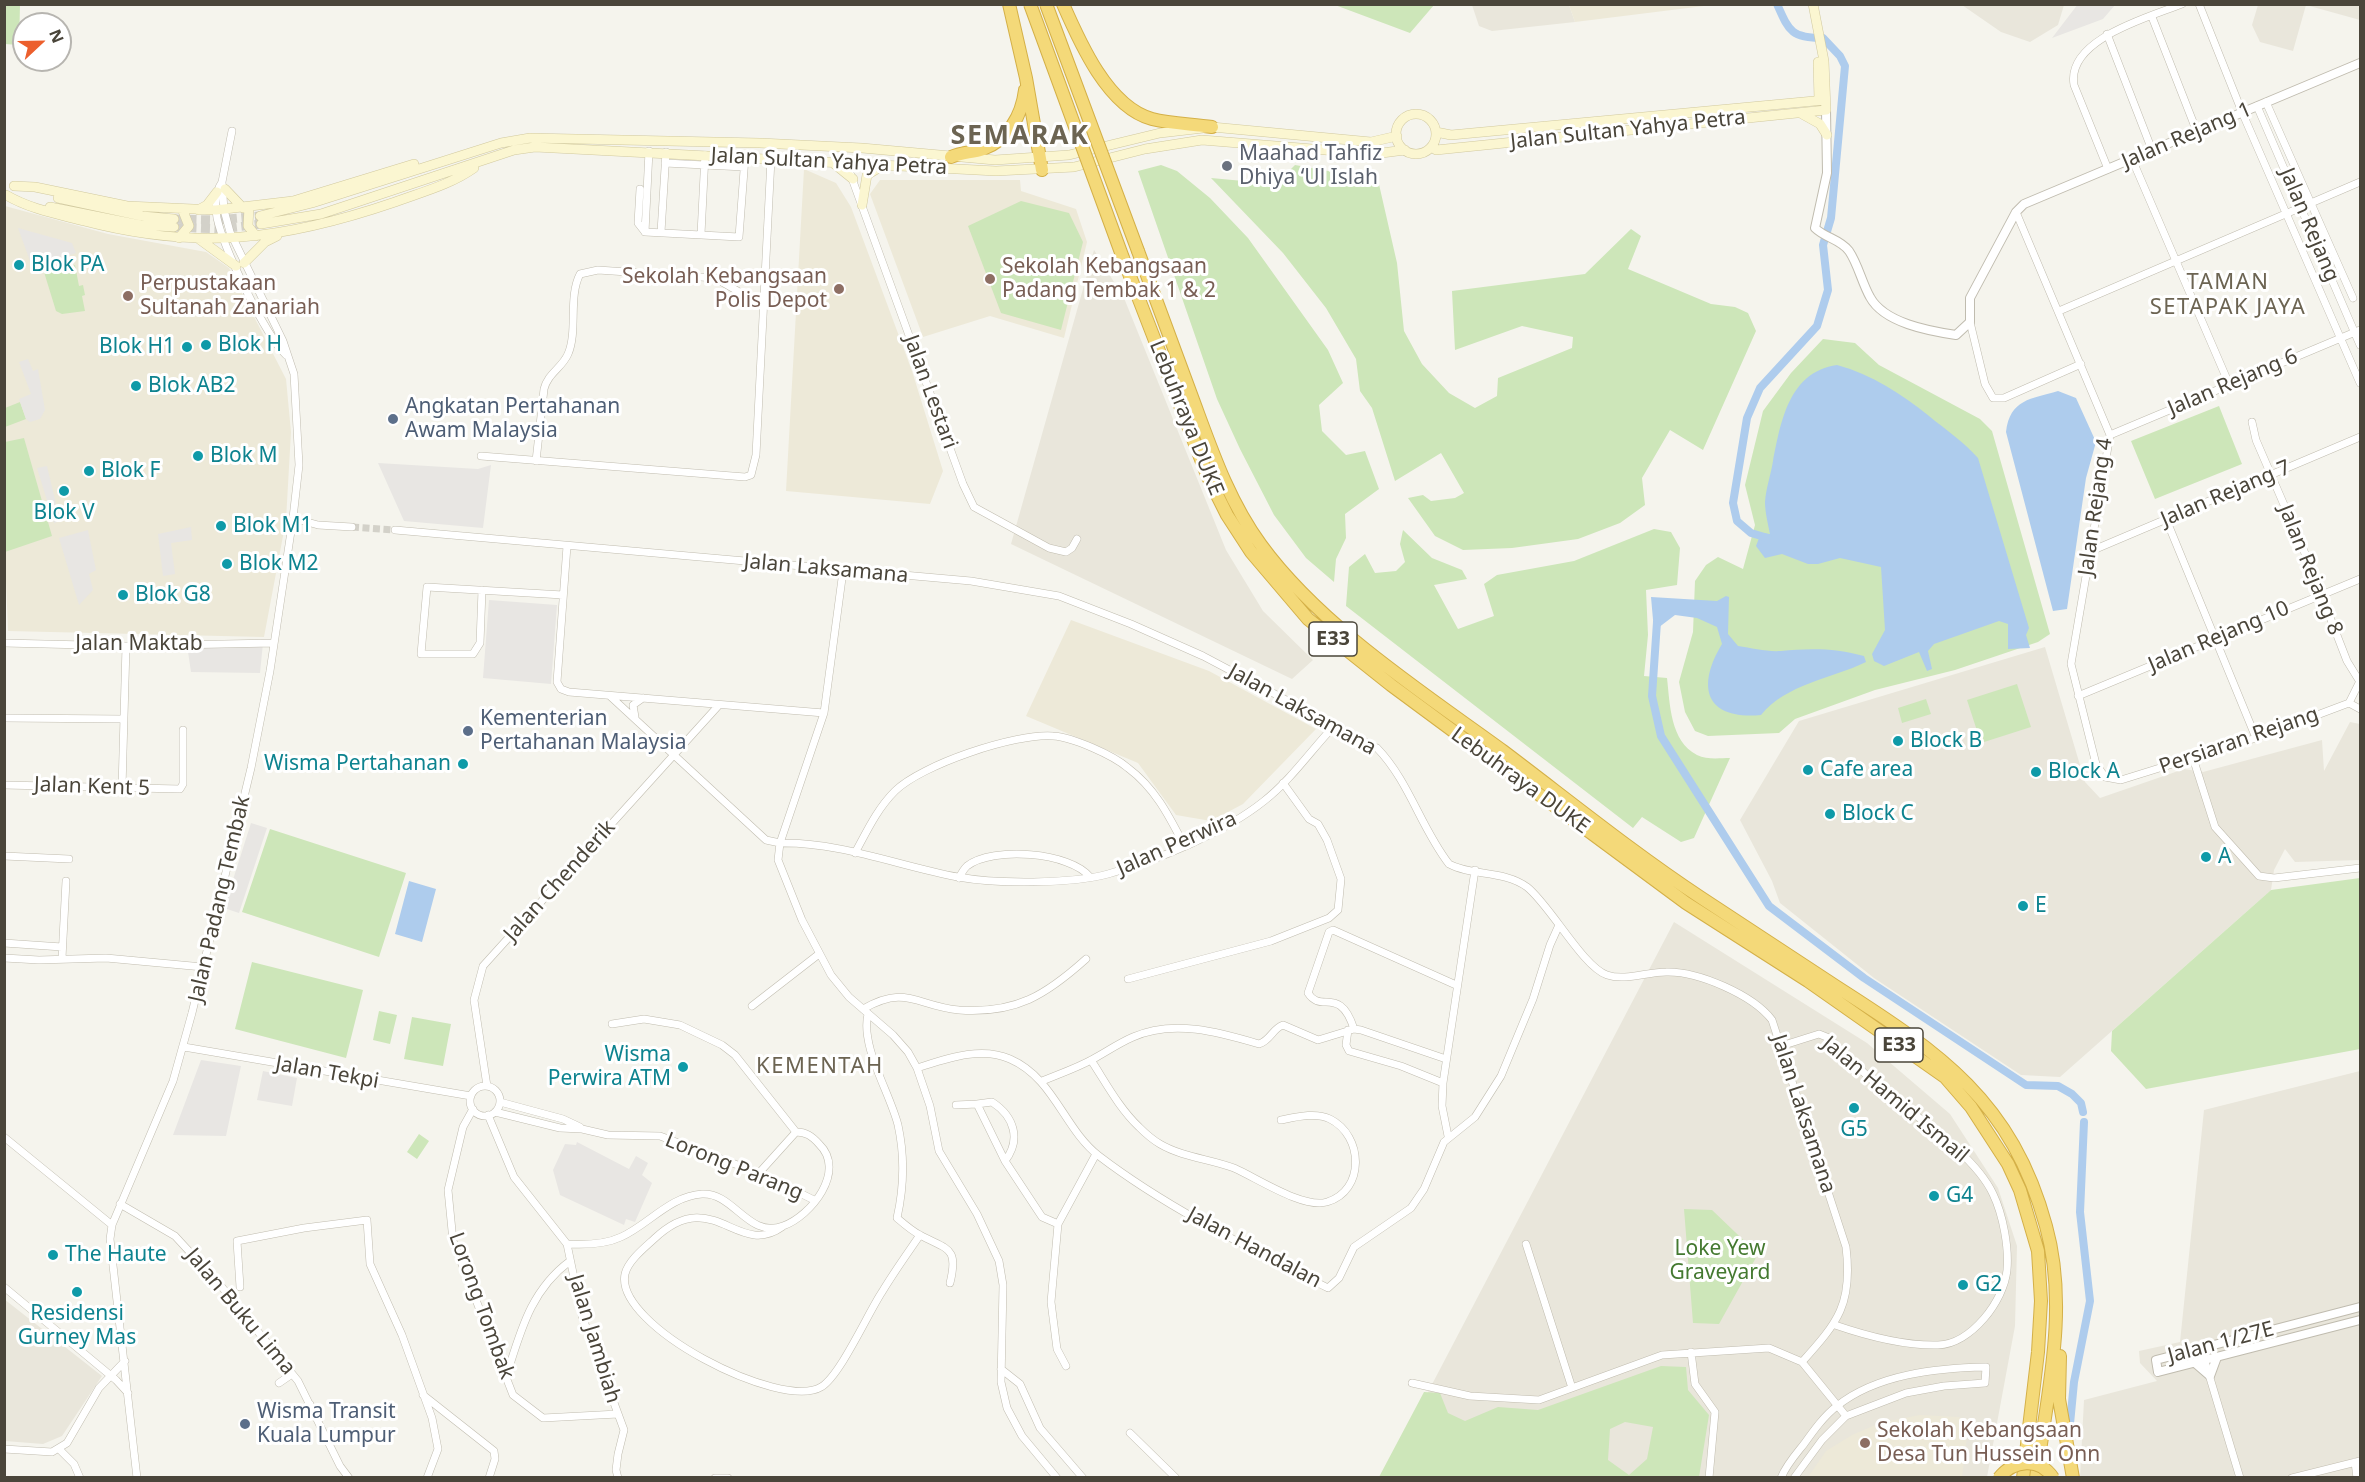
<!DOCTYPE html>
<meta charset="utf-8">
<style>
body{margin:0}
#map{position:relative;width:2365px;height:1482px;overflow:hidden;background:#f5f4ed;font-family:"Noto Sans",sans-serif}
canvas{display:block}
.frame{position:absolute;inset:0;border:6px solid #4a453a;pointer-events:none}
.north{position:absolute;left:12px;top:12px;width:60px;height:60px;box-sizing:border-box;background:#fff;border:2px solid #b7b5b0;border-radius:50%;rotate:68deg;font-size:16px;font-weight:700;line-height:24px;text-align:center;color:#4a453a}
.north::after{content:'';display:block;margin:auto;width:21px;height:27px;background:#ec5f2d;clip-path:polygon(50% 0,100% 100%,50% 72%,0 100%)}
</style>
<div id="map">
<canvas width="2365" height="1482"></canvas>
<div class="frame"></div>
<div class="north">N</div>
</div>
<script>
const c = document.querySelector('canvas').getContext('2d');
c.lineJoin = 'round';
function paint(path, color) { c.fillStyle = color; c.fill(path, 'evenodd'); }
function strokePath(path, color, width, dash) { c.strokeStyle = color; c.lineWidth = width; c.lineCap = dash ? 'butt' : 'round'; c.setLineDash(dash || []); c.stroke(path); }
function drawText(font, color, halo, rows, align = 'center') {
  c.font = font + ' "Noto Sans",sans-serif'; c.lineWidth = 6; c.setLineDash([]); c.textBaseline = 'middle'; c.strokeStyle = halo; c.fillStyle = color; for (const [text, x, y, turn = 0] of rows) {
    c.save(); c.translate(x, y); c.rotate((+turn || 0) * Math.PI / 180); c.textAlign = isNaN(turn) ? turn : align; if (halo) c.strokeText(text, 0, 0); c.fillText(text, 0, 0); c.restore();
  }
}
paint(new Path2D(`
 M1472 5H1569L1575 22 1492 31 1479 26Z
 M1962 5H2064L2058 25 2030 42 2001 32Z
 M2258 5H2360V20L2306 5 2293 51 2260 42 2252 25Z
 M1094 250 1124 298 1226 550 1263 611 1313 660 1292 679 1011 544Z
 M2045 647 2085 782 2100 798 2184 769 2203 772 2322 740 2324 771 2350 722 2360 724V860L2295 862 2285 849 2274 870 2271 890 2060 1077 2021 1075 1874 978 1780 903 1772 881 1740 820 1799 721Z
 M1674 922 1867 1043 1950 1114 1998 1188 2017 1246 2015 1326 1987 1477 1383 1478Z
 M2360 1071V1477L2080 1478 2084 1400 2157 1381 2140 1363 2139 1351 2180 1342 2204 1110Z
 M4 1299 102 1376 62 1436 43 1444 5 1441Z`), '#e9e6db');
paint(new Path2D(`
 M1720 4 1575 22 1569 5V4Z
 M804 169 836 183 851 207 912 371 943 471 930 504 786 491Z
 M880 180H1020L1021 191 1076 209 1087 242 1064 338 990 316 923 337 870 194Z
 M5 206 108 234 206 252 229 268 286 379 291 432 286 520 264 637 8 631 5 556Z
 M1071 620 1209 671 1316 729 1243 804 1211 821 1176 815 1138 763 1026 716Z
 M1920 1415 1958 1417 1969 1420 1962 1477H1808L1826 1451 1852 1435 1880 1423Z`), '#ede9d8');
paint(new Path2D(`
 M5 4 20 5 19 45 5 44Z
 M1335 5H1434L1410 33Z
 M1161 165 1177 171 1210 198 1248 238 1328 350 1343 383 1319 405 1322 431 1346 455 1365 451 1379 489 1345 514 1346 538 1336 559 1334 582 1306 558 1274 515 1240 449 1217 399 1138 171Z
 M1295 165 1378 180 1397 263 1404 331 1422 364 1449 393 1475 408 1497 396 1498 378 1572 348 1573 337 1522 326 1455 350 1452 291 1585 274 1631 229 1641 236 1628 269 1711 304 1735 307 1748 313 1756 331 1703 450 1670 430 1642 478 1645 505 1620 523 1578 539 1512 548 1463 550 1435 536 1408 498 1423 495 1431 501 1455 498 1464 493 1441 453 1395 481 1372 408 1360 391 1356 359 1326 308 1283 253 1211 178 1276 184Z
 M1021 201 1069 213 1083 242 1061 330 1001 313 968 226Z
 M75 265 79 286 83 285 85 295 82 296 85 311 62 314 56 311 44 272Z
 M1823 339 1855 343 1879 365 1980 419 1992 431 2050 634 2038 642 1955 670 1875 690 1795 719 1779 733 1708 736 1695 731 1685 712 1679 682 1693 632 1695 581 1706 565 1718 557 1743 569 1755 525 1745 485 1763 411 1791 373Z
 M20 402 26 419 5 427V408Z
 M2219 406 2242 464 2155 499 2131 441Z
 M24 438 52 536 5 552V442Z
 M1654 529 1671 532 1680 548 1677 585 1646 590 1648 635 1644 676 1667 678C1670 704 1670 741 1697 755 1707 760 1720 758 1730 758L1694 838 1681 842 1642 817 1633 828 1346 606 1349 567 1365 554 1375 573 1396 571 1405 562 1400 544 1403 530 1432 558 1462 570 1467 579 1434 585 1458 629 1494 616 1484 584 1497 575 1574 561Z
 M2017 684 2031 727 1981 743 1967 700Z
 M1926 699 1931 714 1902 723 1898 708Z
 M270 829 406 873 379 957 242 912Z
 M2360 878V1049L2146 1089 2111 1051 2112 1031 2271 890Z
 M252 962 363 990 346 1058 235 1029Z
 M379 1011 397 1015 390 1044 373 1040Z
 M412 1017 451 1024 443 1066 404 1059Z
 M419 1134 429 1141 417 1159 407 1152Z
 M1684 1209 1712 1210 1758 1254 1719 1324 1693 1323Z
 M1661 1366 1686 1367 1688 1390 1709 1415 1699 1477H1379L1424 1392 1440 1393 1448 1413 1465 1421 1498 1407 1538 1410ZM1625 1422 1653 1427 1647 1459 1629 1475 1608 1460 1610 1429Z`), '#cde6b9');
paint(new Path2D(`
 M2078 4 2115 5 2103 19 2052 38Z
 M18 228 72 243 76 253 33 269Z
 M28 359 33 371 38 369 45 410 40 419 30 422 26 419 19 399 31 394 19 362Z
 M378 463 478 469 491 465 483 528 404 521Z
 M47 466 60 521 54 523 37 468Z
 M191 527 192 540 171 543 175 574 163 576 158 534Z
 M88 530 96 570 89 574 93 590 79 605 59 538Z
 M489 600 557 605 551 684 483 678Z
 M263 643 260 673 191 672 187 645Z
 M251 823 267 828 239 913 224 908Z
 M201 1060 241 1066 226 1136 173 1135Z
 M263 1071 297 1078 292 1106 257 1100Z
 M577 1142 629 1169 636 1156 648 1163 642 1175 652 1183 635 1222 626 1219 624 1225 560 1195 553 1170 565 1144 576 1145Z`), '#e8e6e3');
paint(new Path2D(`
 M1837 365C1873 375 1900 393 1929 416 1946 430 1963 441 1978 458L2029 628 2026 635 2030 648 2008 649V624L1999 621 1934 644 1928 651 1932 669 1927 671 1919 652 1884 666 1874 661 1872 654 1885 630 1881 567 1840 558 1818 564H1808L1782 554 1765 558 1756 546 1761 533 1770 534C1768 524 1765 512 1765 502 1766 488 1771 474 1773 461 1781 421 1789 372 1837 365Z
 M2058 391 2076 398 2096 442 2086 478 2067 609 2053 611 2006 432C2010 399 2031 399 2058 391Z
 M1726 596 1729 597 1728 634 1738 646C1752 648 1767 652 1781 651 1808 648 1837 648 1864 656L1866 662C1831 679 1786 684 1761 715 1705 720 1696 687 1722 644L1717 627 1697 618 1675 615 1654 631 1651 597 1717 601Z
 M409 881 436 889 422 942 395 934Z`), '#aecced');
strokePath(new Path2D(`
 M1768 538 1751 533 1737 521 1733 503 1747 418 1760 388 1817 326 1828 290 1823 245 1831 218 1845 66 1840 56 1823 38C1791 38 1789 31 1777 4
 M1657 622 1652 696 1661 736 1769 906 1864 978 2026 1085 2058 1086 2072 1094 2081 1103 2083 1112
 M2069 1434 2074 1382 2090 1301 2080 1212 2084 1122`), '#aecced', 8);
strokePath(new Path2D(`
 M352 527 395 530`), '#d3d1c9', 7, [7, 3.5]);
strokePath(new Path2D(`
 M174 219 217 220 260 216
 M174 227 220 229 261 224`), '#d3d1c9', 9, [9, 4.5]);
const minor = new Path2D(`
 M2199 4 2242 112 2360 383
 M2152 17 2197 132
 M2107 34 2152 150
 M2266 102 2353 298
 M2257 106 2360 345
 M232 131 222 182C215 192 215 205 217 218 224 249 264 333 286 355
 M2132 159 2229 384
 M846 162 963 484 974 507 1049 548 1066 552 1072 548 1077 539
 M665 163 744 167
 M2108 169 2074 85C2066 39 2150 17 2182 4
 M640 189 638 223 645 232 739 237 745 157
 M2016 212 2110 435 2071 664 2096 764 2105 777 2121 780 2256 738 2349 703 2360 681
 M645 232 649 151
 M661 232 666 152
 M701 234 705 155
 M2059 311 2360 182
 M1970 322 1985 384 1993 398H2004L2081 364
 M2252 422 2256 440 2307 558 2347 661 2360 682
 M2110 435 2360 330
 M481 456 745 477 751 475 756 455 771 159
 M536 461 544 389C548 373 562 368 568 354 578 331 568 297 580 274L598 270 715 278 762 305
 M293 518 318 525 352 527
 M2166 519 2256 738
 M395 530 971 581 1059 596 1131 624 1203 656 1377 748C1409 781 1421 828 1449 864 1471 876 1504 870 1527 887 1550 905 1583 967 1607 975 1625 981 1647 972 1666 972 1698 971 1753 995 1772 1020L1846 1247C1853 1304 1838 1322 1802 1362
 M567 546 557 682 561 689 569 692 824 713
 M2091 551 2360 437
 M843 571 824 713 780 843C841 842 899 866 958 877 996 884 1071 884 1108 874 1158 860 1224 833 1264 801 1291 780 1312 749 1335 725
 M482 590 480 643 473 654H421L427 587 563 595
 M4 643 126 646 273 643
 M610 696 766 840 780 843 778 860 802 920 831 975 849 997 893 1035 908 1052 917 1068 930 1106 939 1151 977 1214 999 1261 1003 1285 1001 1382 1007 1408 1022 1436 1057 1478
 M2078 696 2360 579
 M2349 703 2360 709
 M635 717 633 705 643 698
 M4 718 123 719
 M2193 758 2215 827 2259 876 2274 878 2360 868
 M4 785 180 789 183 784V730
 M122 788 126 646
 M855 853C867 831 877 809 895 791 921 765 1015 733 1053 736 1072 737 1113 755 1128 768 1155 788 1169 816 1184 845
 M4 856 69 859
 M959 878C961 874 964 869 967 866 993 846 1070 852 1090 877
 M4 943 62 947
 M4 958 39 960 106 958 203 967
 M62 958 66 881
 M1128 979 1271 941 1329 918 1338 910 1341 879 1327 840 1318 824 1309 819 1283 783
 M752 1006 819 954
 M863 1009C907 984 916 1006 959 1010 1016 1014 1046 995 1086 959
 M868 1014C860 1046 890 1093 898 1125 905 1157 904 1187 897 1218 904 1224 912 1231 920 1235 947 1250 959 1246 950 1283
 M612 1024 644 1019 680 1025 722 1045 735 1055 796 1132
 M1354 1029C1340 985 1321 1014 1308 993L1329 932 1333 930 1456 985
 M1348 1030 1346 1045 1349 1051 1401 1066 1443 1083
 M1781 1046 1819 1034 1829 1038C1846 1055 1863 1073 1881 1088 1915 1116 1975 1155 1993 1194 2003 1215 2009 1247 2007 1270 2004 1301 1971 1344 1938 1345 1903 1346 1867 1336 1835 1325
 M184 1047 471 1096
 M1091 1060C1106 1083 1119 1108 1139 1127 1145 1133 1153 1140 1160 1144 1182 1157 1210 1159 1234 1168 1257 1178 1303 1209 1327 1202 1365 1191 1364 1136 1330 1119 1316 1112 1296 1117 1281 1120
 M917 1068C946 1059 980 1046 1010 1059 1054 1078 1064 1129 1099 1156 1167 1208 1251 1249 1328 1288L1339 1278 1354 1247 1411 1208 1424 1189 1444 1142 1475 1117 1501 1076 1533 999 1550 945 1559 925
 M1042 1081C1059 1074 1077 1068 1093 1059 1106 1052 1119 1043 1133 1037 1173 1019 1219 1032 1259 1044 1271 1040 1272 1029 1283 1025L1318 1040 1354 1029 1361 1030 1446 1059
 M487 1086 474 1000 483 966 719 705
 M470 1101a15 15 0 1 1 30 0a15 15 0 1 1-30 0Z
 M500 1102 563 1119 580 1127
 M977 1104 992 1102C1015 1117 1021 1140 1005 1161
 M956 1105 977 1104 1005 1161 1042 1217 1058 1224
 M473 1109 463 1127 448 1190 453 1241 513 1395 543 1418 618 1414
 M495 1112 560 1128 582 1129 608 1135 660 1136 759 1173 814 1200
 M488 1115 514 1177 567 1244 582 1316 624 1430 618 1454 616 1470 618 1478
 M1448 1136 1442 1106 1443 1083 1475 870
 M4 1137 112 1225
 M120 1204 175 1236 221 1286 298 1381 340 1466 349 1478
 M782 1227C737 1259 713 1183 654 1239 644 1248 628 1261 625 1274 614 1326 781 1411 821 1387 840 1376 868 1313 882 1292 894 1272 907 1254 920 1235
 M567 1244C584 1245 606 1244 621 1237 648 1225 670 1196 702 1194 734 1192 748 1239 783 1226 811 1216 847 1171 819 1144 812 1136 806 1132 796 1132L759 1173
 M1526 1244 1572 1388
 M4 1287 116 1380 128 1393
 M240 1287 237 1241 304 1228 367 1220 370 1264 402 1335 432 1418 438 1449 427 1478
 M2201 1348 2240 1478
 M1691 1352 1695 1384 1715 1412 1709 1478
 M1066 1366 1057 1349 1051 1302 1058 1224 1096 1154
 M1001 1369 1020 1384 1040 1428 1083 1478
 M507 1374C521 1330 531 1290 570 1261
 M279 1383 292 1374
 M1412 1383 1470 1396 1539 1400 1662 1355 1769 1348 1802 1362 1846 1416
 M423 1395 494 1451 495 1459 489 1478
 M297 1413 310 1404
 M1130 1433 1176 1478
 M4 1449 52 1452 67 1443 99 1388 125 1361
 M59 1449 74 1464 80 1478
 M2355 1462 2357 1478
 M137 1478 110 1239 112 1225 173 1081 192 1013 251 768 270 671 293 518 299 465 294 374 283 341 230 232 224 210 222 182
 M715 1478H728
 M1781 1478C1786 1465 1796 1454 1804 1444 1814 1430 1824 1416 1837 1406 1877 1374 1937 1368 1986 1367L1985 1383 1944 1386 1906 1393 1846 1416 1822 1440 1794 1478
 M2292 1478 2360 1461`);
const tertiary = new Path2D(`
 M1826 110 1827 173 1815 228C1825 238 1840 239 1849 251 1858 264 1862 283 1870 297 1884 323 1929 331 1956 335L1970 322V298L2016 212 2024 204 2360 63
 M2360 1307 2156 1360 2158 1372 2360 1320
 M2195 1363 2210 1376 2217 1357`);
const secondary = new Path2D(`
 M1818 62 1819 100
 M1396 134a20 20 0 1 1 40 0a20 20 0 1 1-40 0Z
 M1802 114 1820 124 1827 135
 M1436 132 1451 135 1825 100
 M1431 147 1436 150 1826 110 1824 61 1813 4
 M832 162 853 179
 M14 186 35 187 127 206 216 210 293 201 414 164
 M225 189 243 208
 M6 195C30 209 57 214 84 221 198 251 284 240 395 202 422 192 450 185 474 168
 M58 198 142 216 174 219
 M862 205 867 175 882 166
 M50 207 140 225 174 227
 M249 207 248 226 256 236
 M198 210 207 205 217 192
 M260 216 312 203 501 143 530 138 760 143 862 148 995 160 1069 155 1160 133 1212 127 1371 142 1397 136
 M261 224 321 214 514 150 535 147 996 171 1074 167 1145 149 1202 140 1374 154 1405 150
 M179 238 189 226 183 211
 M199 239 236 266
 M244 263 265 242 277 236`);
const motorway = new Path2D(`
 M1009 4 1026 78 1042 170
 M1063 4C1080 43 1108 107 1152 119 1171 124 1193 124 1212 127
 M951 157C962 152 972 153 983 149 1008 140 1022 115 1025 90
 M1138 251C1156 300 1174 348 1192 397 1211 448 1228 500 1261 545 1320 626 1422 692 1503 751 1568 800 1632 852 1700 897 1746 927 1792 957 1837 987 1940 1053 2012 1101 2046 1226 2069 1308 2047 1395 2036 1478
 M1123 258 1207 475 1227 515 1251 552 1308 619 1391 685 1686 903 1808 981 1945 1077 1971 1107 2008 1164 2020 1190 2038 1251 2041 1301 2038 1352 2023 1478
 M2060 1356 2059 1399 2073 1478`);
strokePath(minor, '#c0bcaf', 8);
strokePath(tertiary, '#c0bcaf', 10);
strokePath(secondary, '#d1c99f', 10);
strokePath(motorway, '#d4b048', 14);
strokePath(minor, '#fff', 7);
strokePath(tertiary, '#fff', 8);
strokePath(secondary, '#fbf6d1', 9);
strokePath(motorway, '#f4d979', 12);
const motorwayBridge = new Path2D(`
 M1030 4 1123 258
 M1046 4 1138 251
 M1999 1478C2013 1460 2040 1457 2053 1478`);
strokePath(motorwayBridge, '#d4b048', 14, []);
strokePath(motorwayBridge, '#f4d979', 12);
for (const [x, y, r, color] of [
 [1227,166,6,"#6b7280"],
 [19,265,6,"#0f9aa8"],
 [990,279,6,"#8d6e63"],
 [839,289,6,"#8d6e63"],
 [128,296,6,"#8d6e63"],
 [206,345,6,"#0f9aa8"],
 [187,347,6,"#0f9aa8"],
 [136,386,6,"#0f9aa8"],
 [393,419,6,"#5c6f8a"],
 [198,456,6,"#0f9aa8"],
 [89,471,6,"#0f9aa8"],
 [64,491,6,"#0f9aa8"],
 [221,526,6,"#0f9aa8"],
 [227,564,6,"#0f9aa8"],
 [123,595,6,"#0f9aa8"],
 [468,731,6,"#5c6f8a"],
 [1898,741,6,"#0f9aa8"],
 [463,764,6,"#0f9aa8"],
 [1808,770,6,"#0f9aa8"],
 [2036,772,6,"#0f9aa8"],
 [1830,814,6,"#0f9aa8"],
 [2206,857,6,"#0f9aa8"],
 [2023,906,6,"#0f9aa8"],
 [683,1067,6,"#0f9aa8"],
 [1854,1108,6,"#0f9aa8"],
 [1934,1196,6,"#0f9aa8"],
 [53,1255,6,"#0f9aa8"],
 [1963,1285,6,"#0f9aa8"],
 [77,1292,6,"#0f9aa8"],
 [245,1424,6,"#5c6f8a"],
 [1865,1443,6,"#8d6e63"]
]) { const dot = new Path2D(); dot.arc(x, y, r, 0, 2 * Math.PI); c.fillStyle = color; c.fill(dot); strokePath(dot, '#fff', 2); }
for (const [x, y, w] of [
 [1333,639,48],
 [1899,1045,48]
]) { const box = new Path2D(); box.roundRect(x - w / 2, y - 17, w, 34, 4.5); c.fillStyle = '#fff'; c.fill(box); strokePath(box, '#4a453a', 1.5); }
drawText('bold 20px', '#4a453a', null, [
 ["E33",1333,639],
 ["E33",1899,1045]
]);
drawText('21px', '#4a453a', '#fff', [
 ["Jalan Sultan Yahya Petra",1628,130,-6],
 ["Jalan Rejang 1",2187,136,-23],
 ["Jalan Sultan Yahya Petra",829,162,3],
 ["Jalan Rejang",2309,225,67],
 ["Jalan Rejang 6",2233,383,-23],
 ["Jalan Lestari",930,392,70],
 ["Lebuhraya DUKE",1186,418,68],
 ["Jalan Rejang 7",2226,494,-23],
 ["Jalan Rejang 4",2096,507,-82],
 ["Jalan Laksamana",826,569,5],
 ["Jalan Rejang 8",2310,570,68],
 ["Jalan Rejang 10",2219,637,-23],
 ["Jalan Maktab",139,644],
 ["Jalan Laksamana",1302,710,29],
 ["Persiaran Rejang",2239,741,-19],
 ["Lebuhraya DUKE",1520,781,36],
 ["Jalan Kent 5",92,787,2],
 ["Jalan Perwira",1177,844,-24],
 ["Jalan Chenderik",560,881,-48],
 ["Jalan Padang Tembak",220,899,-77],
 ["Jalan Tekpi",327,1073,10],
 ["Jalan Hamid Ismail",1895,1100,40],
 ["Jalan Laksamana",1803,1114,72],
 ["Lorong Parang",734,1167,22],
 ["Jalan Handalan",1254,1248,28],
 ["Lorong Tombak",481,1306,70],
 ["Jalan Buku Lima",240,1312,50],
 ["Jalan Jambiah",594,1339,73],
 ["Jalan 1/27E",2221,1343,-15]
]);
drawText('21px', '#5b616d', '#fff', [
 ["Maahad Tahfiz",1239,154],
 ["Dhiya ‘Ul Islah",1239,178]
], 'left');
drawText('21px', '#0d838f', '#fff', [
 ["Blok PA",31,265],
 ["Blok H",218,345],
 ["Blok H1",175,347,"right"],
 ["Blok AB2",148,386],
 ["Blok M",210,456],
 ["Blok F",101,471],
 ["Blok V",64,513,"center"],
 ["Blok M1",233,526],
 ["Blok M2",239,564],
 ["Blok G8",135,595],
 ["Block B",1910,741],
 ["Wisma Pertahanan",451,764,"right"],
 ["Cafe area",1820,770],
 ["Block A",2048,772],
 ["Block C",1842,814],
 ["A",2218,857],
 ["E",2035,906],
 ["Wisma",671,1055,"right"],
 ["Perwira ATM",671,1079,"right"],
 ["G5",1854,1130,"center"],
 ["G4",1946,1196],
 ["The Haute",65,1255],
 ["G2",1975,1285],
 ["Residensi",77,1314,"center"],
 ["Gurney Mas",77,1338,"center"]
], 'left');
drawText('21px', '#785e54', '#fff', [
 ["Sekolah Kebangsaan",1002,267],
 ["Padang Tembak 1 & 2",1002,291],
 ["Sekolah Kebangsaan",827,277,"right"],
 ["Polis Depot",827,301,"right"],
 ["Perpustakaan",140,284],
 ["Sultanah Zanariah",140,308],
 ["Sekolah Kebangsaan",1877,1431],
 ["Desa Tun Hussein Onn",1877,1455]
], 'left');
drawText('21px', '#4e5e75', '#fff', [
 ["Angkatan Pertahanan",405,407],
 ["Awam Malaysia",405,431],
 ["Kementerian",480,719],
 ["Pertahanan Malaysia",480,743],
 ["Wisma Transit",257,1412],
 ["Kuala Lumpur",257,1436]
], 'left');
drawText('21px', '#447930', '#fff', [
 ["Loke Yew",1720,1249],
 ["Graveyard",1720,1273]
]);
c.letterSpacing = '1.5px';
drawText('22px', '#6c6452', '#fff', [
 ["TAMAN",2228,283],
 ["SETAPAK JAYA",2228,308],
 ["KEMENTAH",820,1067]
]);
c.letterSpacing = '0px';
c.letterSpacing = '1.5px';
drawText('bold 27px', '#6c6452', '#fff', [
 ["SEMARAK",1020,136]
]);
c.letterSpacing = '0px';
</script>
